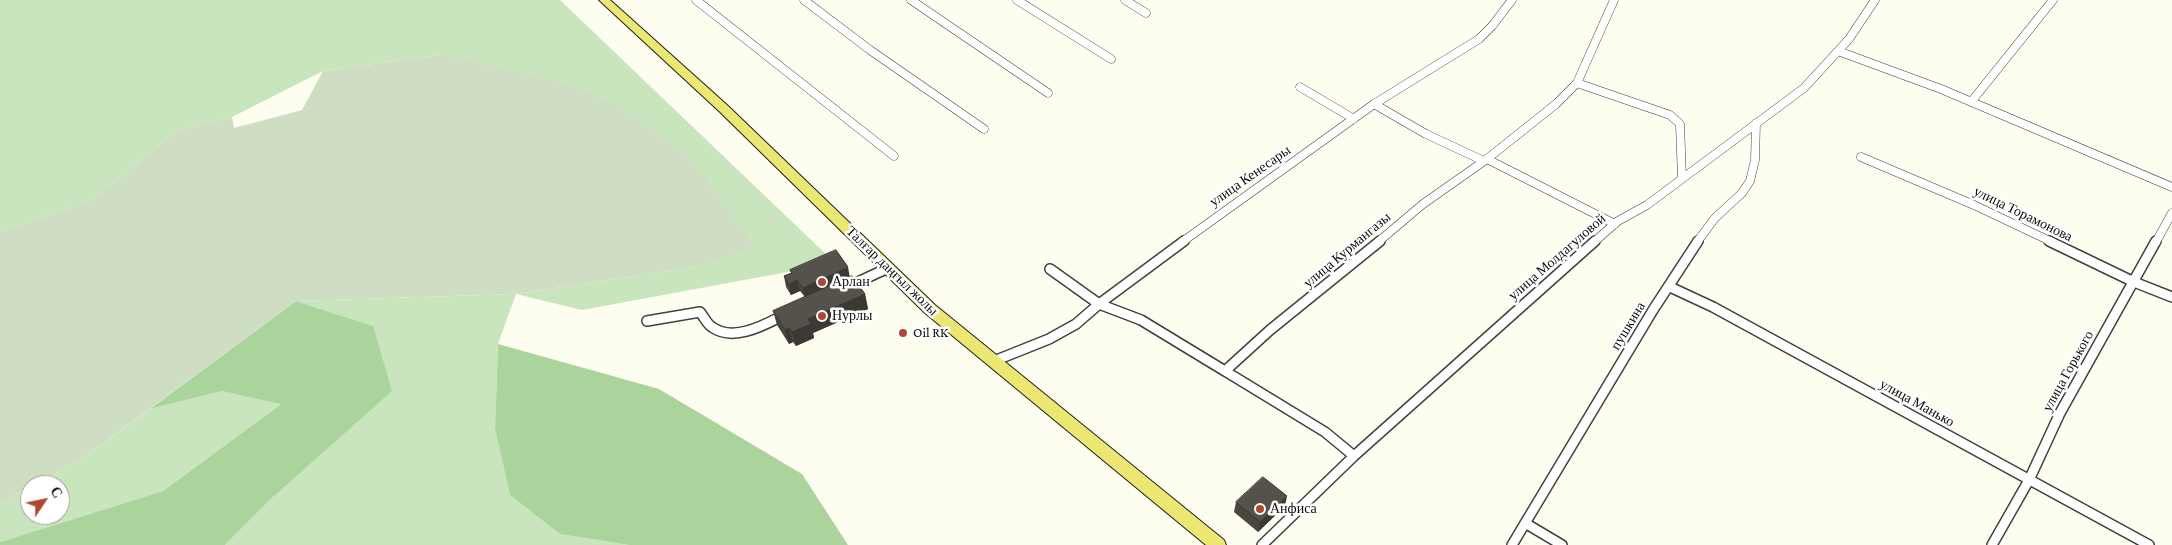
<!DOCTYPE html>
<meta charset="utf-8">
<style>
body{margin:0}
#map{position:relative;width:2172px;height:545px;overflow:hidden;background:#fdfdf0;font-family:"Crimson Pro",serif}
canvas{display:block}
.north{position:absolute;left:20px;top:475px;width:50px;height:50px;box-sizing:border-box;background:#fff;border:1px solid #9f9f9f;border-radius:50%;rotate:56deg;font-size:14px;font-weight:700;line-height:20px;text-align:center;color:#0e0e0e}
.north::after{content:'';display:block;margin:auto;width:18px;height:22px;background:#b14733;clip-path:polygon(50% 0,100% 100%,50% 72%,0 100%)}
</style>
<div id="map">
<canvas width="2172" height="545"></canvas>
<div class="north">С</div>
</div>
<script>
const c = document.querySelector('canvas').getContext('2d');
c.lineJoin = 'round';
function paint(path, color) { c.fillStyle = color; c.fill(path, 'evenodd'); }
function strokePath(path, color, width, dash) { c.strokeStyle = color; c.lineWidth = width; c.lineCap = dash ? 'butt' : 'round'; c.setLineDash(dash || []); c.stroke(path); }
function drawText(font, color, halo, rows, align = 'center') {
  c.font = font + ' "Crimson Pro",serif'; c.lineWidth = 5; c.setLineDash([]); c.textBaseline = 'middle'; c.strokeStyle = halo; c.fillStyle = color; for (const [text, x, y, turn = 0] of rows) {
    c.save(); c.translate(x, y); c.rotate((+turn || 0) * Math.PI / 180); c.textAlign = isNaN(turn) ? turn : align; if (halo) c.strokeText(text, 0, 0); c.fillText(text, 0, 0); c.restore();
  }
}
paint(new Path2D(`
 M0 0H560L830 258 809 268 582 310 516 294 498 344 495 429 510 495 561 534 629 545H225L274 496 373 326 296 301 516 294 693 267 444 54 323 71 232 117 177 130 94 199 0 232Z
 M222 391 282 403 163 491 0 542V503L30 487V515H60V485H34L83 458 150 409Z`), '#c9e5bd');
paint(new Path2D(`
 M296 301 373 326 392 391 274 496 225 545H0V542L163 491 281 404 222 391 150 409Z
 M498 344 659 389 802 474 848 545H629L560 534 510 495 495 429Z`), '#abd49d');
paint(new Path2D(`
 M444 54 566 84 618 105 690 156 756 248 693 267 516 294 296 301 83 458 34 485H30V487L0 503V232L94 199 177 130 232 117 234 128 302 110 323 71Z`), '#cfdec3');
const streetFar1 = new Path2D(`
 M696 0 894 156
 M804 0 870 50 984 129
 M911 0 1048 93
 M1017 0 1111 59
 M1125 0 1146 13
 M1838 51 1941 89 2172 187
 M1577 83 1670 115 1680 124 1682 178
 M1300 87 1354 119
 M1971 102 2053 0
 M1374 104 1426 134 1484 161
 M1861 157 1974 205 2052 242
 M1487 159 1615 224
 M1182 242 1374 104 1479 39 1492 26 1512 0
 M1378 242 1423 204 1487 159 1556 104 1577 83 1614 0
 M1594 242 1618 221 1647 205 1804 88 1849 39 1875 0
 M1697 242 1715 218 1742 193 1750 181 1755 160 1756 123
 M2156 242 2172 213`);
const street = new Path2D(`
 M2049 241 2134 282 2172 297
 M1050 269 1099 304 1141 320 1225 371 1270 330 1380 241
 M1670 287 1713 307 2149 545
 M845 288 888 268
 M647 321 700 312C704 317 707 324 712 327 734 343 766 324 786 314
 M994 361 1049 339 1076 324 1099 304 1184 241
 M1225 371 1325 432 1354 456
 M1525 523 1562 545
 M1262 545 1354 456 1595 241
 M1512 545 1653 310 1698 241
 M1992 545 2029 480 2060 413 2156 241`);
const primary = new Path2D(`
 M599 0H610L727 105 935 305 1224 540 1226 545H1206L925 313 719 111Z`);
strokePath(streetFar1, '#414141', 9);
strokePath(street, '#414141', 12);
strokePath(primary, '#1f1f1f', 2);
strokePath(streetFar1, '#fff', 8);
strokePath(street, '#fff', 9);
paint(primary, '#ebe772');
paint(new Path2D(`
 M790 270 850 277 865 294 868 309 813 333 814 338 796 346 793 342 789 344 777 325 773 311 805 297 800 291 791 295 786 287 784 276 791 273Z
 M1236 502 1285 506 1258 532 1234 512Z`), '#494640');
paint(new Path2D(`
 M848 267 850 278 805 298 803 288Z
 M797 280 800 291 791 295 789 284Z
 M865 294 868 309 813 333 814 338 796 346 792 332 808 319Z
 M789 328 793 342 789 344 785 330Z
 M1287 496 1285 506 1258 532 1260 522Z`), '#3c3934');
const building = new Path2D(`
 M836 250 848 267 803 288 797 280 789 284 784 276 792 273 790 270Z
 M852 276 865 294 808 319 811 324 792 332 789 328 785 330 773 311Z
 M1263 477 1287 496 1260 522 1236 502Z`);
paint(building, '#55514b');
strokePath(building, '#3c3934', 1);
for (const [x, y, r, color] of [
 [822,282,5,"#b14733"],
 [822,316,5,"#b14733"],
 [903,333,5,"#b14733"],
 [1260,509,5,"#b14733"]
]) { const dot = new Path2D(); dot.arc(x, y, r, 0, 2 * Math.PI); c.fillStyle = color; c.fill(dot); strokePath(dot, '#fff', 2); }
drawText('14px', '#0e0e0e', '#fff', [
 ["улица Кенесары",1250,176,-35],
 ["улица Торамонова",2023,214,26],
 ["улица Курмангазы",1347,250,-40],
 ["улица Молдагуловой",1557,257,-41],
 ["Талғар даңғыл жолы",892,271,44],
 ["пушкина",1628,326,-59],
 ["улица Горького",2068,371,-61],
 ["улица Манько",1917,403,29]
]);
drawText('14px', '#0e0e0e', '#fff', [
 ["Арлан",832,282],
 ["Нурлы",832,316],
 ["Oil RK",913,333],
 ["Анфиса",1270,509]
], 'left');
</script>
